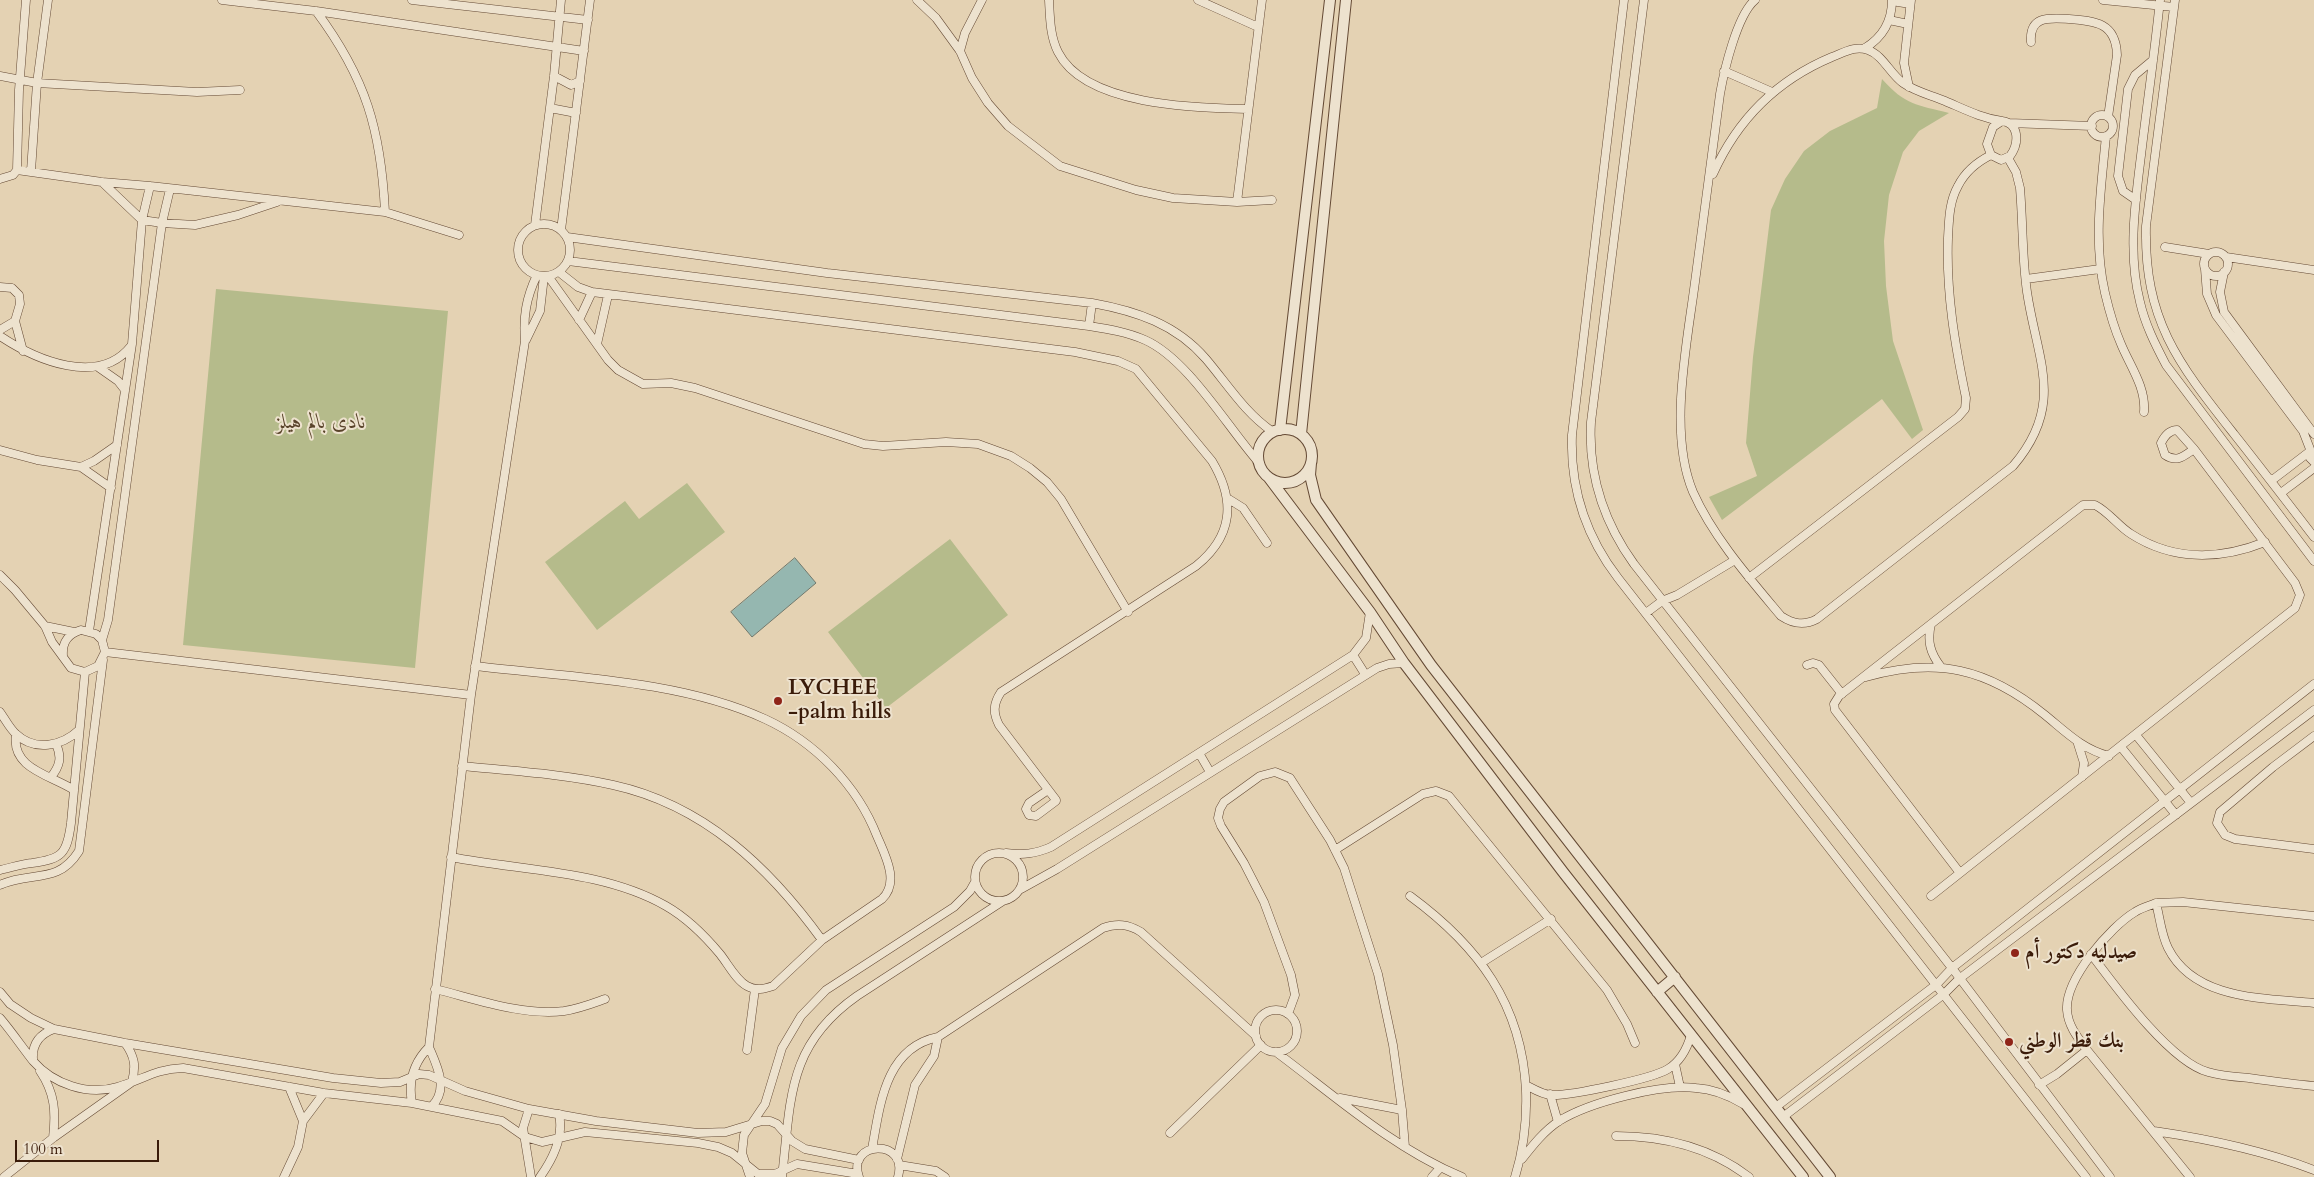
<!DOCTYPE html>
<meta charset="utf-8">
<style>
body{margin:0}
#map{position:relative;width:2314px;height:1177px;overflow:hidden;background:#e4d2b3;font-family:Cardo,serif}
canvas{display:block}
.scale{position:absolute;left:15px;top:1140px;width:144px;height:22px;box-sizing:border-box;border:2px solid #3a1b09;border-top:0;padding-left:6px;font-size:15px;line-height:18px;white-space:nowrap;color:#3a1b09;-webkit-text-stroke:4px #ede2ce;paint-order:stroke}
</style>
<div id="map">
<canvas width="2314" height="1177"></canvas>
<div class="scale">100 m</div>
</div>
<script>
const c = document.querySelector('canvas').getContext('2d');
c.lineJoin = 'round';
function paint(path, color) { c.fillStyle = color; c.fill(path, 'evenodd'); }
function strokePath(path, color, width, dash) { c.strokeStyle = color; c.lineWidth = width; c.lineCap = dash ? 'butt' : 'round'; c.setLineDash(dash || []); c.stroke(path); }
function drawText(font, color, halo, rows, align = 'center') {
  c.font = font + ' Cardo,Amiri,serif'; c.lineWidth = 4; c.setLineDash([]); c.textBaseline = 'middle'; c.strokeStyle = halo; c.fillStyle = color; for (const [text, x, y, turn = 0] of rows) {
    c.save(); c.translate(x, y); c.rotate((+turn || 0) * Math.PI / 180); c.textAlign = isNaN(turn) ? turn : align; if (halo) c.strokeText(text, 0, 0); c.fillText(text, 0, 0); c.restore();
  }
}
paint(new Path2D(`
 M1882 79C1905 105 1917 105 1949 113L1919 131 1903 152 1889 195 1884 241 1886 286 1893 341 1923 430 1912 439 1882 399 1722 520 1709 497 1757 476 1746 443 1753 357 1771 210 1785 179 1804 151 1830 131 1877 108Z
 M216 289 448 311 415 668 183 645Z
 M687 483 725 532 597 630 545 562 625 501 639 519Z
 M950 539 1008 615 886 708 828 632Z`), '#b5bb8b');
const water = new Path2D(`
 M795 558 816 583 752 637 731 612Z`);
paint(water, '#95b7b0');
strokePath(water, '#71796d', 1);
const minor = new Path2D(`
 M222 0 316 11 584 51
 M412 0 588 20
 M917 0 936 18 960 51 972 78 988 103 1008 126 1060 166 1136 190 1173 198 1237 202 1272 200
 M1049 0C1050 18 1050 36 1058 52 1085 106 1196 108 1248 109
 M1198 0 1258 27
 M1624 0 1572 435C1570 489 1585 535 1618 578L2086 1177
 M1644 0 1591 422C1588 475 1603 521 1634 564L1952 968 2110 1177
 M1755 0C1737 15 1724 71 1720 94 1712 157 1703 219 1695 282 1687 344 1668 433 1693 492 1713 537 1750 579 1781 616 1793 624 1804 626 1817 619L2013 466C2066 404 2037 360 2027 292 2022 257 2023 223 2020 188L2016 172 2008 158
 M2103 0 2174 7
 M2160 0C2155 49 2148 98 2142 147 2136 198 2127 251 2140 302 2145 324 2155 344 2166 365L2314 561
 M2175 0 2146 226C2144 321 2178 363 2234 434 2261 468 2287 502 2314 537
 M1892 1 1910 4
 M316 11C366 78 381 130 385 212
 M1889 20 1908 24
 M2031 42C2029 15 2050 18 2069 19 2096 21 2116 23 2117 55L2108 117
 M1865 48C1883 37 1892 21 1892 0
 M960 51 965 33 982 0
 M1724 71 1772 92
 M0 76 37 83 197 92 240 90
 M554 76 571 85 580 81
 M1909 87 1904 63 1911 0
 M550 108 576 113
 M2091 126a11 11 0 1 1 22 0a11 11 0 1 1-22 0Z
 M2002 121C2020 123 2019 144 2010 156L2001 160 1991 155 1987 144 1993 127Z
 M2009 123 2092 126
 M2106 136C2101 189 2093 241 2105 293 2109 310 2114 328 2121 344 2130 366 2146 387 2144 412
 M17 170 19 90 26 0
 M31 171 37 83 48 0
 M1713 174C1737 120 1777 80 1832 57 1843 53 1855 45 1868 50 1883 55 1890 74 1903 83 1916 92 1931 95 1945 101 1964 109 1981 118 2002 121
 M0 179 13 175 17 170 102 182 150 186 385 212 459 235
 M102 182 142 220 162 223 195 225 238 215 277 202
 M2136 200 2123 191 2118 176 2128 89 2135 75 2153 60
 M1237 202 1262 0
 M518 250a26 26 0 1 1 52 0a26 26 0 1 1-52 0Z
 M535 225 554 76 561 0
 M561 230 590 0
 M567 237 827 273 1092 303C1136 311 1176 324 1206 359 1228 385 1245 413 1273 432
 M2165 247 2209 254
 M2204 264a12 12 0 1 1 24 0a12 12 0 1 1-24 0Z
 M2226 257 2314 270
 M568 261 1089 326C1108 329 1127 332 1145 340 1188 359 1228 428 1260 464
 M2205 269 2207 294 2216 315 2303 431 2310 449
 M559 272 578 287 592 292 1075 352 1118 361 1136 369 1212 461C1236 501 1233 536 1196 566L1001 692C993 704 993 713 999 725L1056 800V801L1036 816 1029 815 1026 809 1029 803 1048 790
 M2224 272 2220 292 2224 312 2314 434
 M548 276 608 360 618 370 643 384 671 383 695 388 864 444 883 446 946 442 978 444 1011 456 1030 468 1047 482 1061 499 1128 612
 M2026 279 2100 269
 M0 287 12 288 19 295 20 304 15 321 23 351
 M579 320 592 292
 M1089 326 1092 303
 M0 330 15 321
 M0 336C36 360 99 387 131 346
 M526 340 540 311 544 276
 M597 344 608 295
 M98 367 118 381 125 390
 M0 450 37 460 81 467 111 488
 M2310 450V458L2314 462
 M81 467 94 461 117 445
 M2271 481 2309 452
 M2281 493 2314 468
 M1227 498 1243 508 1267 543
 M0 575 15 590 45 626 52 642 71 668 85 672 98 666 105 652 102 640 96 634 81 630C68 634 62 642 63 656
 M1749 578 1958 417 1965 409 1966 398C1955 345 1946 293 1948 238 1949 220 1949 202 1958 186 1965 172 1977 162 1991 155
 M1646 613 1662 601 1677 595 1735 560
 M1931 624C1927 641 1930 653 1941 667
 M45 626 74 632
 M89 631 132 344 142 220 150 186
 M102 640 108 620 162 223 170 189
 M105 652 471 695
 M1353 655 1365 674
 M1807 665 1813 663 1819 665 1842 694
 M1866 677C1937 657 1987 668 2045 715 2066 732 2082 749 2109 756
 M0 712C5 719 10 729 16 734 35 752 62 746 79 730
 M16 735C11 769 51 775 74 790
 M2136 735 2191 803
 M2314 736 2273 767 2220 812 2217 823 2225 835 2235 839 2314 849
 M2078 744 2084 763 2082 777
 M2121 747 2176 815
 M1199 753 1210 772
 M462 766C513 771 564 774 613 785 704 805 769 867 822 940
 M51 777C60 766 62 757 56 744
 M1335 850 1423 794 1436 791 1449 796 1607 990 1627 1024 1635 1043
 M975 877a24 24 0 1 1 48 0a24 24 0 1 1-48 0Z
 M1006 853C1023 855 1035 854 1051 847L1353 655 1366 638 1370 612
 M451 857C522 871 603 870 666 906 687 918 705 936 720 954 728 964 736 980 747 986 756 991 764 989 773 986L822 940 882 899C900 882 885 855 877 836 857 785 815 742 765 719 681 680 567 677 475 666
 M0 870C10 868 21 864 32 863 62 859 67 854 71 823L85 672
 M1960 873 1835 710 1834 704 1839 696 2083 505H2095C2109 512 2118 526 2131 534 2173 561 2220 560 2265 542
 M0 885C31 870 57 886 79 851L103 660
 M1021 889 1057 869 1377 668 1389 664 1404 663
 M1410 896C1478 946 1522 1004 1526 1091 1527 1120 1524 1148 1515 1177
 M1931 896 2295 608 2300 595 2295 583 2194 449 2177 430C2169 430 2164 437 2161 443L2165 455C2177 463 2184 456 2194 449
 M2156 903C2149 906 2141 908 2135 912 2110 927 2065 979 2067 1010 2068 1026 2078 1038 2087 1050L2190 1177
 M2314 916 2183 902 2156 903C2160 918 2161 934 2168 948 2194 1000 2263 998 2314 1003
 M2091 954C2115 986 2170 1062 2208 1072 2221 1076 2236 1077 2249 1078 2271 1081 2293 1084 2314 1086
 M1481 963 1551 919
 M435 989C476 999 522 1016 564 1011 578 1009 591 1004 605 999
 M0 992 10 1004 31 1018 54 1029 125 1043 333 1078 381 1083 400 1082 419 1074 429 1075 465 1091 529 1109 596 1121 698 1133 726 1132 762 1121H770L777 1124 792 1141 805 1149 859 1160
 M1255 1031a21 21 0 1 1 42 0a21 21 0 1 1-42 0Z
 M1288 1014 1295 995 1291 975 1264 902 1244 863 1221 826 1218 818 1220 809 1224 802 1260 776 1275 772 1290 778 1330 840 1344 868 1378 974 1393 1045 1402 1110 1405 1147
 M0 1018C12 1032 22 1047 33 1061 53 1084 88 1096 117 1087 143 1080 154 1069 183 1068L324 1093 412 1103 502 1121 525 1137 542 1142 585 1132 698 1143 718 1147 732 1153 758 1174H775L797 1164 858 1174
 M747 1050 755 989
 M1276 1052C1335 1096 1394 1149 1462 1177
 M33 1059C32 1043 40 1034 54 1029
 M1675 1064 1680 1087
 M40 1071C55 1093 56 1112 53 1138
 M1526 1085C1534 1089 1541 1094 1551 1095 1569 1096 1652 1079 1668 1069 1681 1061 1687 1049 1691 1035
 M2039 1085 2057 1074 2087 1050
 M289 1087 303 1121
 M1550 1094 1558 1122
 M1340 1098 1402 1110
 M412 1103C408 1081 413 1063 429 1047
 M432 1106C449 1089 437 1066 429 1047L471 695 525 341C523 317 526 298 537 275
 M1776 1107 1937 984 1952 968 2314 684
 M529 1109 523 1128 531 1177
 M1783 1117 1944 994 1959 979 2314 710
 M2154 1131C2209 1139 2262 1150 2314 1170
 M1170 1133 1261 1045
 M1616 1136C1664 1136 1710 1147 1749 1177
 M872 1149C880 1105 885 1048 938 1037L1103 928C1117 923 1128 924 1141 932L1256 1036
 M897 1159 915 1085 934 1056 938 1037
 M1522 1159C1533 1145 1544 1131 1559 1121 1590 1102 1660 1084 1696 1088 1713 1089 1728 1095 1743 1104
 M899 1165 936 1171 945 1177
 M4 1177 53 1138 132 1082C136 1066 135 1057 125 1043
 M284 1177 298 1147 303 1121 324 1093
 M540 1177C553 1159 564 1137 559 1114
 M750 1177 742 1153 744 1135 765 1104 782 1048 801 1016 826 990 954 907 970 891 975 882
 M782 1177C791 1099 787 1045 857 996L1003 901
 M859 1177C846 1140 909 1138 898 1177
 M1432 1177 1440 1168`);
const tertiary = new Path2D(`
 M1258 456a27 27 0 1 1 54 0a27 27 0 1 1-54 0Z
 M1280 430 1330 0
 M1301 434 1346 0
 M1311 463 1310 475 1316 500 1431 665 1830 1177
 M1269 478 1370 612 1404 663 1563 872 1803 1177
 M1657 992 1675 977`);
strokePath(minor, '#644934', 9);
strokePath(tertiary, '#644934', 12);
strokePath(minor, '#ede2ce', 8);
strokePath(tertiary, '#ede2ce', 10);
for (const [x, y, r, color] of [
 [778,701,5,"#8f2418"],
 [2015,953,5,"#8f2418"],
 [2009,1042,5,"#8f2418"]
]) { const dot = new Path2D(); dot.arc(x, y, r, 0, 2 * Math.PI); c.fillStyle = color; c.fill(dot); strokePath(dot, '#ede2ce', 2); }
drawText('italic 21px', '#59432a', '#ede2ce', [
 ["نادى بالم هيلز",321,423]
]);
drawText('bold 21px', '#3a1b09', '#ede2ce', [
 ["LYCHEE",788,689],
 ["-palm hills",788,713],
 ["صيدليه دكتور أم",2025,953],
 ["بنك قطر الوطني",2019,1042]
], 'left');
</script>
